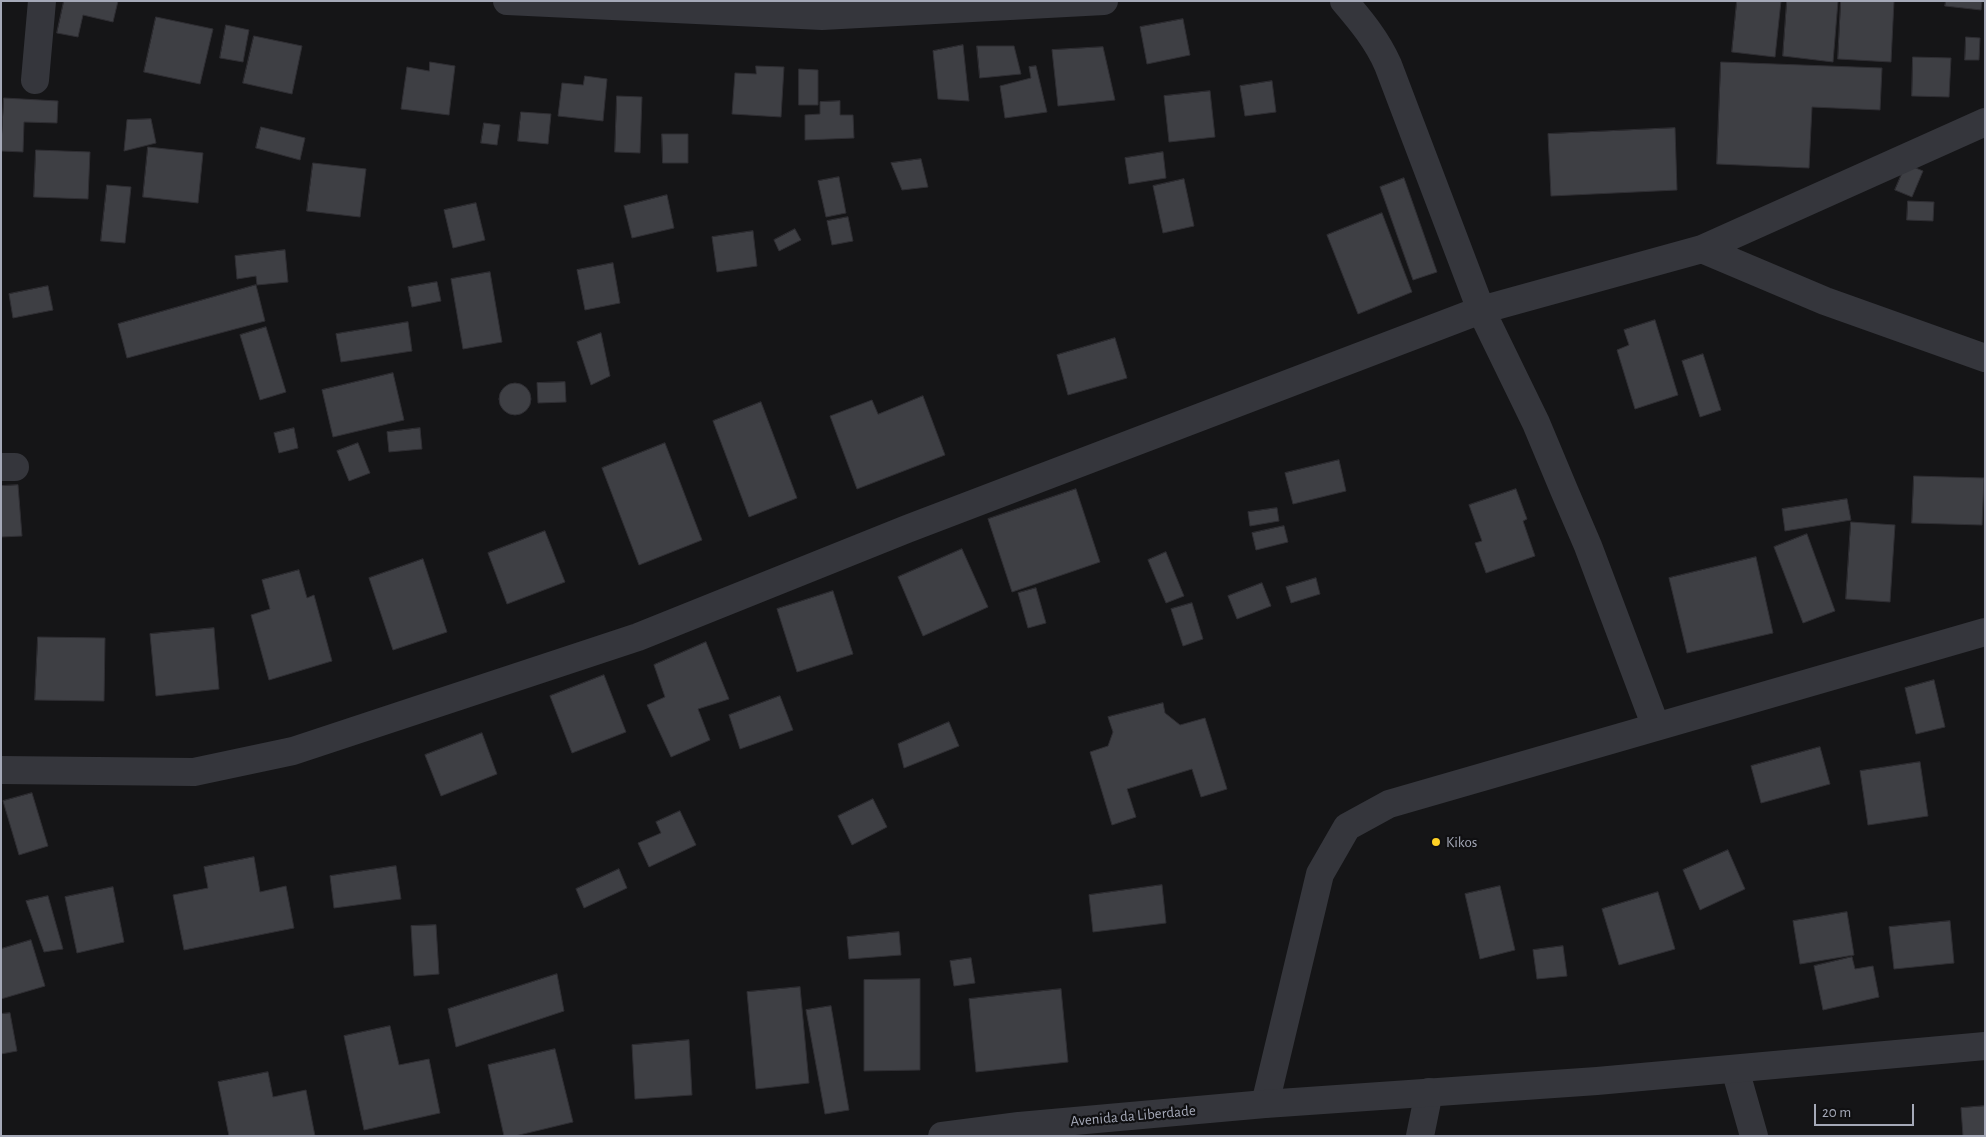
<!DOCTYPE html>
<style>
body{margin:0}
#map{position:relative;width:1986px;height:1137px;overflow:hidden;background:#151517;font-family:"Alegreya Sans",sans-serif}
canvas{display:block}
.frame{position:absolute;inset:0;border:2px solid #a5a9b8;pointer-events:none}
.scale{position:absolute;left:1814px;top:1104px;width:100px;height:22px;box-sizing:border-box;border:2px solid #a5a9b8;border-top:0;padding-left:6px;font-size:15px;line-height:18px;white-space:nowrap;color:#a5a9b8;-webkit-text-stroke:4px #101012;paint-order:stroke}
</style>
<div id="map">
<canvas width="1986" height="1137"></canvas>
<div class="frame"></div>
<div class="scale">20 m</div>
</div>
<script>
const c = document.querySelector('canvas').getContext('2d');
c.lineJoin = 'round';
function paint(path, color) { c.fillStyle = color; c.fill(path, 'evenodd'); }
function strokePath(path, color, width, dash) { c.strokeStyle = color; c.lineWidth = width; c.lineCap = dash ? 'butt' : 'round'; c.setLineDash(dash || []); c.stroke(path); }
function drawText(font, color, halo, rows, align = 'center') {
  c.font = font + ' "Alegreya Sans",sans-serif'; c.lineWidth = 4.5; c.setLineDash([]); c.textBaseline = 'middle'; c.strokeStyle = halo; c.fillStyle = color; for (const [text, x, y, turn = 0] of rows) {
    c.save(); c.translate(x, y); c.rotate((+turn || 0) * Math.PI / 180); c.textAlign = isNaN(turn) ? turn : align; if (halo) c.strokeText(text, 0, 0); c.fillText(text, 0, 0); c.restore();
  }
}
const building = new Path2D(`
 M64 1H118L113 22 83 15 78 37 57 33Z
 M1737 1H1781L1775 57 1732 52Z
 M1787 1H1838L1833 62 1783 56Z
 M1841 1H1894L1891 62 1838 59Z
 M1946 1H1982L1981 10 1945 6Z
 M156 17 213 29 200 84 144 72Z
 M1183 19 1190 55 1147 64 1140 27Z
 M226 25 249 30 243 62 220 58Z
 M254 36 302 46 292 94 243 83Z
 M1966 37 1980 38 1979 60H1965Z
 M963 45 969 101 938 99 933 51Z
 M977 46H1014L1021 74 980 78Z
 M1103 47 1115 100 1058 106 1052 50Z
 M1913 57 1951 58 1949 97 1912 96Z
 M430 62 455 66 449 115 401 109 407 67 429 71Z
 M1721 62 1882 68 1880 110 1812 107 1809 168 1717 164Z
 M756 66 784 67 781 117 732 114 735 73 756 74Z
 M1036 66 1047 112 1005 118 1000 86 1031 78 1029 67Z
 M799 69 818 70V105H799Z
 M585 76 607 79 603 121 558 116 562 83 583 85Z
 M1272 81 1276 112 1245 116 1240 86Z
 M1210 91 1215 137 1169 142 1164 96Z
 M617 96 642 97 640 153 615 152Z
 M4 98 58 101 57 123 24 122 23 152 1 151Z
 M840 101V115H853L854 138 805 140V115L820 114V102Z
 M521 112 551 114 548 144 518 141Z
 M151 119 156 143 124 151 127 120Z
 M484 123 500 125 497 145 481 143Z
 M261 127 305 138 300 160 256 148Z
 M1675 128 1677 190 1551 196 1548 134Z
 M662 134H688V163H663Z
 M148 147 203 153 198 203 143 197Z
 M36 150 90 152 88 199 34 197Z
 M1163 152 1166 178 1129 184 1125 158Z
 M921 159 928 187 902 190 891 163Z
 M313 163 366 169 360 217 307 211Z
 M1906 164 1923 171 1912 197 1895 190Z
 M839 177 846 213 826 217 818 181Z
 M1404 178 1437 272 1413 280 1380 187Z
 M1184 179 1194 226 1163 233 1153 186Z
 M107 185 131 187 125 243 101 241Z
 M667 195 674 228 632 238 624 206Z
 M1908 201 1934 202 1933 221 1907 220Z
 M476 203 485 240 453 248 444 210Z
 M1382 213 1412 292 1358 314 1327 235Z
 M848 217 853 241 832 245 827 221Z
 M795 229 801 240 779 251 774 240Z
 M753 231 757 266 717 272 712 237Z
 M285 250 288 282 257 285 256 276 237 279 235 256Z
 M613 263 620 303 585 310 577 270Z
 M490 272 502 342 463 349 451 279Z
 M437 282 441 301 412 307 408 287Z
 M256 285 265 321 127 358 118 324Z
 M48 286 53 310 13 318 9 294Z
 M1655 320 1678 395 1635 409 1617 350 1629 345 1624 330Z
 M408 322 412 351 341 362 336 334Z
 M266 327 286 392 260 400 240 335Z
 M601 333 610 376 591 385 577 342Z
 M1115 338 1127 378 1068 395 1057 355Z
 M1703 354 1721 410 1700 417 1682 361Z
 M393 373 404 420 333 437 322 390Z
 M565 382 566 402 538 403 537 383Z
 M499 399a16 16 0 1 1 32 0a16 16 0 1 1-32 0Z
 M923 396 945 455 857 489 830 416 872 400 878 414Z
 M761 402 797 498 749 517 713 421Z
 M294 428 298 448 279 453 274 433Z
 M420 428 422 449 389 452 387 432Z
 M358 443 370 473 349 481 337 451Z
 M665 443 702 540 639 565 602 468Z
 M1339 460 1346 491 1293 504 1285 473Z
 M1914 476 1984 478 1982 525 1912 523Z
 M18 485 22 536 1 537V486Z
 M1076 489 1100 562 1012 592 988 519Z
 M1516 489 1527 519 1523 521 1535 556 1486 573 1475 543 1482 541 1469 505Z
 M1847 499 1851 520 1785 531 1782 509Z
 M1277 508 1279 521 1250 526 1248 512Z
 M1851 522 1895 525 1890 602 1846 599Z
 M1284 526 1288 542 1256 550 1252 533Z
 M545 531 565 582 507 604 488 553Z
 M1807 534 1835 611 1803 623 1774 547Z
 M962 549 988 607 923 636 898 577Z
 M1166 552 1184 596 1166 603 1148 560Z
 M1756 557 1773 633 1687 653 1669 578Z
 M423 559 447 632 393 650 369 578Z
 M299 570 307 598 314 595 332 661 269 680 251 615 270 609 262 580Z
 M1316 578 1320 594 1291 603 1286 587Z
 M1262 583 1271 606 1237 619 1228 596Z
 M1036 588 1046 623 1028 628 1018 593Z
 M833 591 853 654 797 672 777 609Z
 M1192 603 1203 639 1183 646 1171 609Z
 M214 628 219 689 156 696 150 634Z
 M38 637 105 638 104 701 35 700Z
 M706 642 729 699 698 709 710 740 671 757 647 705 665 697 654 665Z
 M604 675 626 732 572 753 550 696Z
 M1934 680 1945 727 1916 734 1905 688Z
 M780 696 793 730 740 749 729 715Z
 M1163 703 1165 713 1180 725 1205 718 1227 789 1201 797 1192 769 1127 789 1136 817 1112 825 1090 752 1108 746 1113 732 1108 717Z
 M949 722 959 746 904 768 898 744Z
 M482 733 497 774 441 796 425 755Z
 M1820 747 1830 784 1761 803 1751 766Z
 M1920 762 1928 816 1868 825 1860 771Z
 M32 793 48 846 19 855 3 801Z
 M873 799 887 827 852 845 838 816Z
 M680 811 696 845 649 867 638 843 661 833 656 822Z
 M1728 850 1745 889 1700 910 1683 870Z
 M254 857 260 892 286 886 294 928 184 950 173 895 208 888 204 867Z
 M396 866 401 899 334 908 330 876Z
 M619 869 627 888 584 908 576 889Z
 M1162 885 1166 923 1093 932 1089 895Z
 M1500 886 1515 950 1480 959 1465 894Z
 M113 887 124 942 77 953 65 897Z
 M1658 892 1675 949 1619 965 1602 909Z
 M48 896 63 949 44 952 26 901Z
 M1847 912 1854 955 1800 964 1793 921Z
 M1950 921 1954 963 1894 969 1889 927Z
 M436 925 439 974 414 976 411 926Z
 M899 932 901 955 849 959 847 937Z
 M31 940 45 986 1 999V949Z
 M1563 946 1567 976 1537 979 1533 950Z
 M1852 957 1855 969 1873 966 1879 997 1823 1010 1814 966Z
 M971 958 975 983 954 986 950 961Z
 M557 974 564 1011 456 1047 448 1009Z
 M920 979V1070L864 1071V980Z
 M800 987 809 1083 756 1089 747 992Z
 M1061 989 1068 1062 976 1072 969 999Z
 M831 1006 849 1110 825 1114 806 1010Z
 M10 1013 17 1051 1 1054V1014Z
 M390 1026 399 1065 429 1059 440 1113 364 1130 344 1036Z
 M689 1040 692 1095 635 1099 632 1045Z
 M555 1049 573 1122 515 1136H504L488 1065Z
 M268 1072 273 1097 306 1090 315 1136H229L218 1082Z
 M1985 1106V1136H1963L1961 1108Z`);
paint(building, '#3e3f44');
strokePath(building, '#2f2e33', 1);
strokePath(new Path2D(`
 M507 1 822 16 1104 1
 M1344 1C1361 21 1377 40 1388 65L1481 310 1536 423 1564 490 1588 546 1656 727
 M35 80 42 1
 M1702 249 1825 301 1985 358
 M1 467H15
 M1 770 194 772 293 751 638 637 907 529 1481 310 1702 249 1985 122
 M1735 1069 1754 1136
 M1265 1104 1320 874 1347 827 1389 804 1985 632
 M1420 1136 1429 1092`), '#35363c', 28);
strokePath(new Path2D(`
 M942 1136 1019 1126 1265 1104 1597 1081 1985 1046`), '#35363c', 28);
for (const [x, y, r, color] of [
 [1436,842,5,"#ffd125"]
]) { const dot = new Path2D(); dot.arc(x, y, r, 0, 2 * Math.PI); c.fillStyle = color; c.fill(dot); strokePath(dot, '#101012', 2); }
drawText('15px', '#a5a9b8', '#101012', [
 ["Kikos",1446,842]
], 'left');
drawText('15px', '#a5a9b8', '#101012', [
 ["Avenida da Liberdade",1133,1116,-5]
]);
</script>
